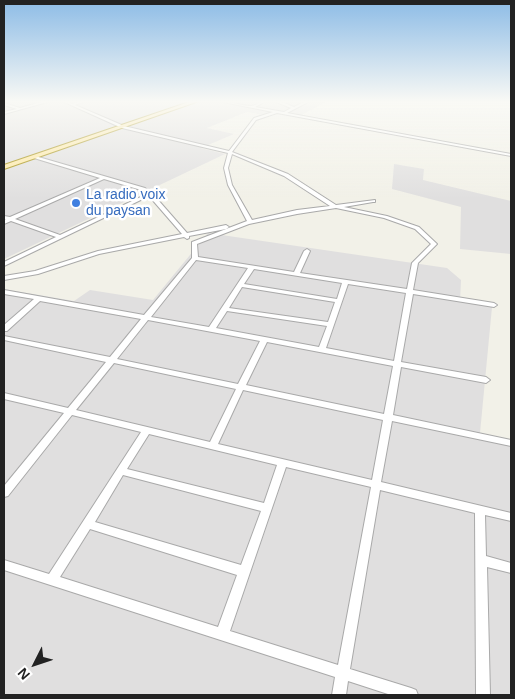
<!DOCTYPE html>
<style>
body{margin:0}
#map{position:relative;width:515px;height:699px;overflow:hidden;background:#f2f1e8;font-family:Helvetica,sans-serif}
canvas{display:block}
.frame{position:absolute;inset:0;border:5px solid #222;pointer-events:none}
.north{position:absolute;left:10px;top:639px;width:50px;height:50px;-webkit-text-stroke:4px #fff;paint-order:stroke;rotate:229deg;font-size:14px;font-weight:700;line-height:20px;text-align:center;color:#222}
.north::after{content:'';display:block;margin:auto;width:18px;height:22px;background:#222;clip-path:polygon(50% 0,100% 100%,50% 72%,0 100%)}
</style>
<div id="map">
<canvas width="515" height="699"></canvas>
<div class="frame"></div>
<div class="north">N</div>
</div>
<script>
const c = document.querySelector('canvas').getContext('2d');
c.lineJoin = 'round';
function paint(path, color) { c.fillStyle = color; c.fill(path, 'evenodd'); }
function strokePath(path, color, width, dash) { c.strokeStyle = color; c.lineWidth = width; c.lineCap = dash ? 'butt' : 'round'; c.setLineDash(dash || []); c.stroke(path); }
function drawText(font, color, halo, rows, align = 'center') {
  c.font = font + ' Helvetica,sans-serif'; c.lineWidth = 5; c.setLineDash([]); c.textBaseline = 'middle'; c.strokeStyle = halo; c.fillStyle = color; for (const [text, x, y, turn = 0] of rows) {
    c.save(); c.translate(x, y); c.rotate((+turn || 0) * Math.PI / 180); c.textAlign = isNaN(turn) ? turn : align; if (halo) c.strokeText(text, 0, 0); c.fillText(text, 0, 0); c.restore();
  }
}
paint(new Path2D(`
 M4 101H328L298 117 272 112 263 115 247 112 207 128 234 134 201 148 225 154 4 259Z
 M394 164 424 169 423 180 511 201V254L460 249 461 207 392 189Z
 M208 233 447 268 461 280 460 302 492 307 480 433 511 440V695H4V289L74 301 90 290 153 300Z`), '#e0dfdf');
const minor = new Path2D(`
 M45 101H51L4 114V112L17 109 4 105V103L20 108Z
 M62 101H67L72 104 80 101H85L75 105 124 126 229 151 254 118 273 112 218 101C228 101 242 106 251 106 256 106 260 101 266 101L255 107 284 112 291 108 274 101H279L294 107 306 101H310L287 113 511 154V156L277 113 256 120 232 152 288 174 336 205 375 200V202H373L344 207 387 216 419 227 437 244 418 263 413 290 494 303 497 305 494 307 413 294 401 362 486 377 490 380 486 383 401 367 393 415 511 440V446L392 421 381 482 511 513V521L485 515 486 556 511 563V573L487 567 490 695H476L475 513 380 490 350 669 411 688 416 690 418 695H391L348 681 346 695H332L335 677 4 570V560L49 574 141 432 72 415 8 496 4 497V486L64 413 4 399V393L68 408 106 362 4 340V336L110 357 141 319 40 301 7 331H4V325L34 299 4 294V290L144 315 192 258V242L247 221 228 185 224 168 228 153 122 128ZM232 154 284 176 330 206 297 210 252 220 232 185 228 168ZM336 208 384 218 415 229 431 244 412 263 407 289 300 273 310 251 307 249 304 251 294 272 198 257 197 244 249 224 297 214ZM196 260 248 268 209 327 151 317ZM254 269 342 283 337 299 244 284ZM348 284 406 293 394 361 326 348ZM242 287 335 302 328 322 229 308ZM227 311 327 326 319 347 216 328ZM148 320 260 341 238 384 117 359ZM267 342 393 366 384 414 246 385ZM114 363 236 389 210 442 76 410ZM243 390 383 420 372 480 218 444ZM149 434 277 465 264 503 127 469ZM286 467 371 487 338 665 230 631ZM123 475 261 511 241 565 95 522ZM90 529 237 575 218 627 60 577Z
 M35 156 145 188 152 193 187 233 226 225 229 227 226 229 189 236V238L187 239 184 237 99 254 38 274 4 280V276L35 271 98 251 182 234 149 196 4 266V262L56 237 11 221 4 224V220L6 219H4V216L10 217 100 178 34 158 33 157ZM104 179 141 190 147 194 60 235 15 219Z`);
const major = new Path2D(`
 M192 101H199L4 169V165Z`);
strokePath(minor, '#a9a9a9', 2);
strokePath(major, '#a08a00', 2);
paint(minor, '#fff');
paint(major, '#ffe9a1');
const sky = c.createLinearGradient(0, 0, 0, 199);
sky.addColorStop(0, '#8dbce6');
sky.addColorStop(0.51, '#f9f9f5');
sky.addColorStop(1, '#f9f9f500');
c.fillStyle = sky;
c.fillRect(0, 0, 515, 199);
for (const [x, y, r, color] of [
 [76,203,5,"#3f7fe0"]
]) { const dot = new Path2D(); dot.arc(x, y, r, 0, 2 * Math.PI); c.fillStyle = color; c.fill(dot); strokePath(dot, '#fff', 2); }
drawText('14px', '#366cbe', '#fff', [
 ["La radio voix",86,195],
 ["du paysan",86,211]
], 'left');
</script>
